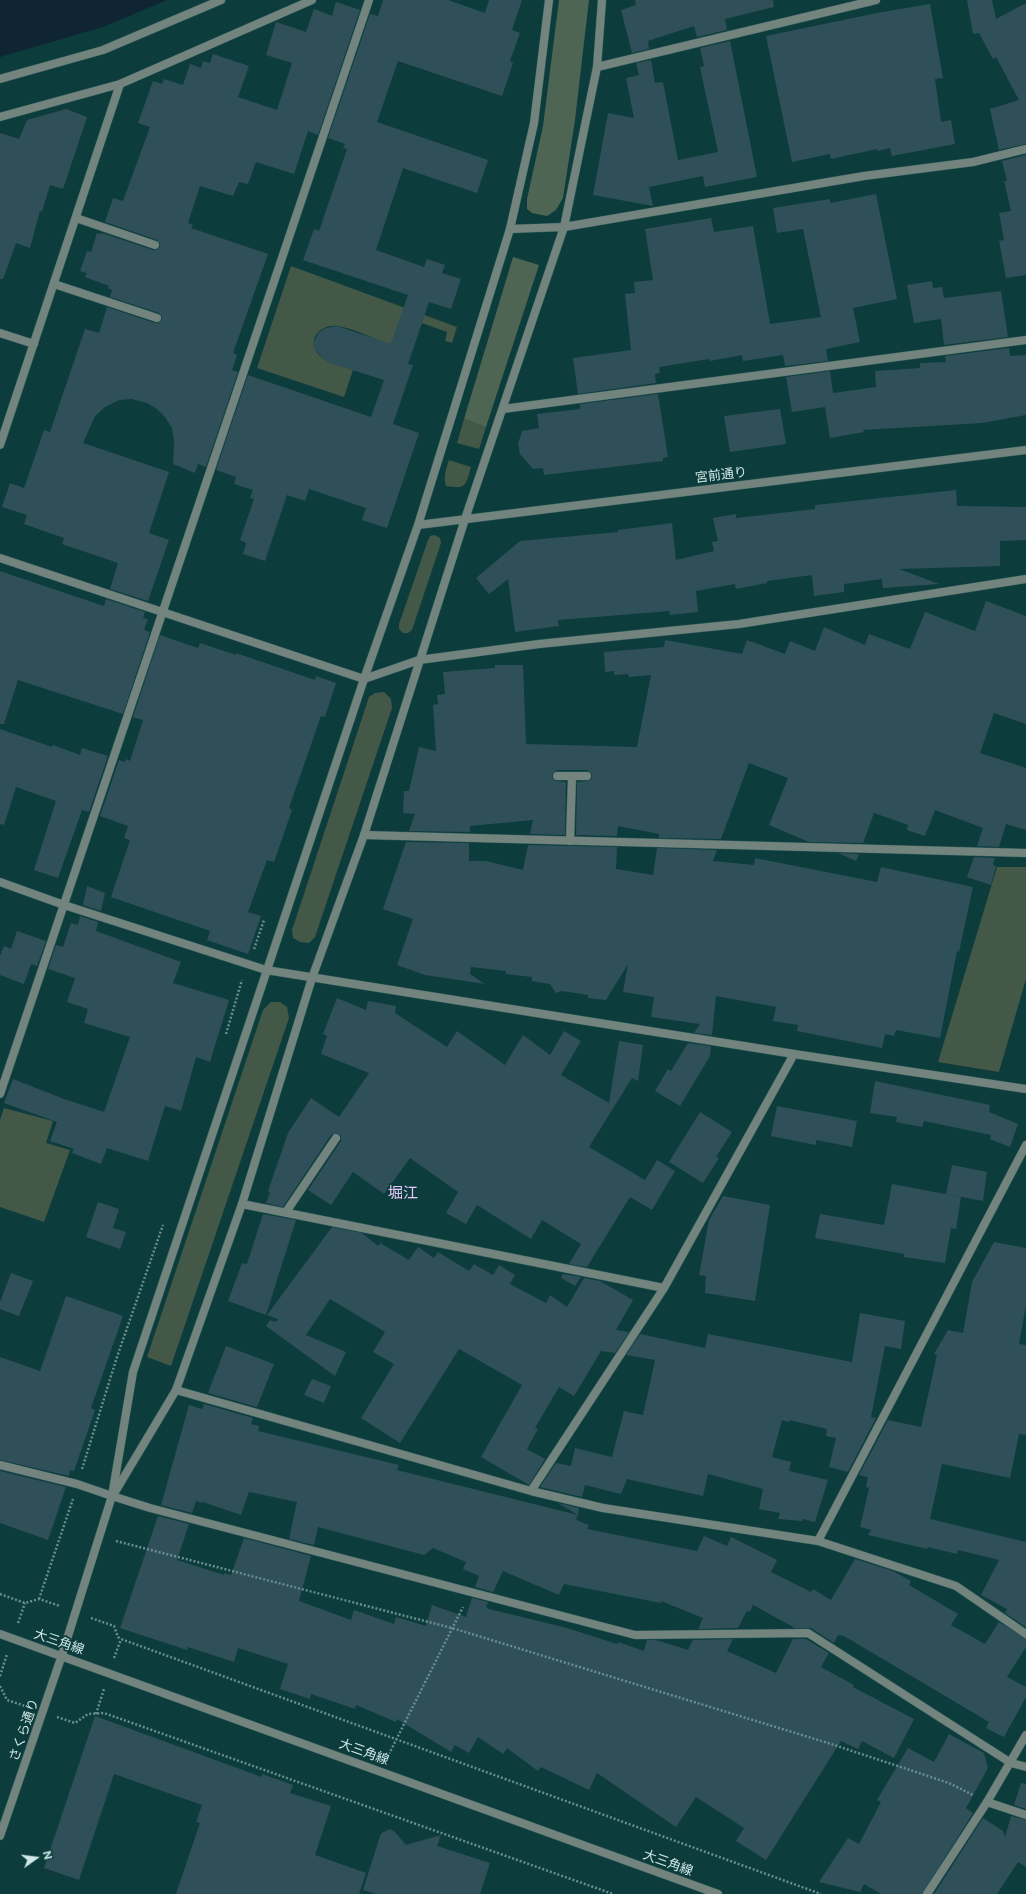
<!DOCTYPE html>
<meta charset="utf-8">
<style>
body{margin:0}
#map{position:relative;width:1026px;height:1894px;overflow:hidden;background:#0c3c3c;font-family:"Public Sans",sans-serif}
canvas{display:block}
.north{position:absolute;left:16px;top:1838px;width:40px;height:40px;-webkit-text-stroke:3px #0c3c3c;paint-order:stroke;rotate:76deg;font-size:11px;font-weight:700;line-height:16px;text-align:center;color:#d0e8e7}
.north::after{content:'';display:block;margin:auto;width:14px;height:18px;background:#d0e8e7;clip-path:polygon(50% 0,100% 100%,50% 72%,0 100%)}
</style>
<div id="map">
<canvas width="1026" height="1894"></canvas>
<div class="north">N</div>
</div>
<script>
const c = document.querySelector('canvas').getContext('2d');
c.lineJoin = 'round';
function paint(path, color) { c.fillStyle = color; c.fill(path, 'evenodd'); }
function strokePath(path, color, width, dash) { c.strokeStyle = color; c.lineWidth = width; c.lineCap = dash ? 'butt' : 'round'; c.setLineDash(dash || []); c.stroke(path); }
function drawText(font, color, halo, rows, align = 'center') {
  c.font = font + ' "Public Sans","Noto Sans JP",sans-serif'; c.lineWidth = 3.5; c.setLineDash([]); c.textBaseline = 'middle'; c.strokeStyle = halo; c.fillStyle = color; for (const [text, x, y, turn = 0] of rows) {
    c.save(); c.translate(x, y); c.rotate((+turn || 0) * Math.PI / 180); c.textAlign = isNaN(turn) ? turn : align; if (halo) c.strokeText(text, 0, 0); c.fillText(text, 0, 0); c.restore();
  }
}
paint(new Path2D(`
 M291 266 457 327 452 343 445 341 447 332 422 323 421 326 400 319 391 345C374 339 356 329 338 326 321 323 305 340 319 355 328 364 341 366 353 370L344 397 257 368Z
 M464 419 486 427 479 449 457 443Z
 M449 460 471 467C466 484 467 490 446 486 443 476 446 470 449 460Z
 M435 535 440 538 441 543 412 630 408 633H403L399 629V624L428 540 430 536Z
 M384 692 391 699 392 708 315 937 309 943 300 942 293 938 292 930 369 697 375 693Z
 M997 867H1026V979L999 1072 938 1062Z
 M271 1002H280L287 1007 289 1018 171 1366 147 1357 263 1010Z
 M4 1108 53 1121 46 1143 70 1150 44 1222 0 1207V1120Z`), '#435847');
paint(new Path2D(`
 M559 0H589L575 120 563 198 556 210 547 216 532 213 527 209V199L543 126Z
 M513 257 539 265 486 427 464 419Z`), '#4e6553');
paint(new Path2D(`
 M0 0H167L103 27 0 57Z`), '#0f2534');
paint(new Path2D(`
 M383 0H448L485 13 489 0H522L512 30 520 33 510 61 513 63 502 96 398 61 377 122 488 160 477 193 403 168 376 250 424 267 427 259 445 265 442 273 461 279 451 309 429 302 408 364 413 365 393 424 419 433 387 528 362 520 366 508 309 489 305 501 287 495 265 561 243 554 246 543 240 540 254 499 250 498 253 490 234 484 236 477 216 470 248 375 371 417 384 380 327 362 315 350 313 343 319 332 326 328 337 326 391 344 408 295 303 260 314 229 319 231 347 149 343 148 345 144 328 138 370 14 378 16Z
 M635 0H773L774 7 725 19 727 30 697 37 694 26 648 41 649 49 632 53 621 10 636 5Z
 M967 0H992L996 19 1026 3V144L999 150 990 109 1019 100 996 57 993 59 979 33 973 34Z
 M336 2 360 10 318 135 308 131 294 174 256 162 248 184 239 182 233 196 200 186 188 223 193 225 191 228 268 254 233 353 237 355 232 370 238 372 206 467 198 464 195 473 173 464 174 441 172 428 165 417 157 409 147 403 132 399 119 400 105 407 95 416 83 443 169 472 149 533 169 540 148 601 110 589 118 563 62 544 64 538 24 524 27 515 2 507 10 483 24 488 44 430 50 432 85 329 99 333 107 307 155 323H158L162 320V317L159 313 110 297 112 290 108 288 109 286 85 277 87 273 80 271 87 251 91 252 97 233 101 234 102 233 153 250H156L160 247V244L157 240 105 222 113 198 123 201 150 127 138 123 153 81 162 84 164 79 183 85 190 64 201 68 203 61 210 63 213 54 249 66 238 97 277 110 292 63 266 55 276 22 306 32 314 9 332 16Z
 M930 4 943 78 935 79 941 122 951 120 955 144 892 156 890 148 877 151V149L831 159 830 154 792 162 766 36 877 13Z
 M730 41 757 177 705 187 703 176 649 187 653 206 593 195 608 113 634 118 626 78 639 75 636 63 651 60 655 83 663 82 678 160 718 152 700 67 704 66 700 48Z
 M66 109 87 117 63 189 50 185 42 212 40 211 30 248 16 243 3 279H0V133L19 139 27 120Z
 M1026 155V275L1006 278 999 241 1004 240 999 213 1011 211 1004 181H1007L1002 161Z
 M876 194 897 299 853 308 860 342 826 349 828 361 785 366 783 355 743 361 742 355 710 361 709 359 659 367 660 373 655 374 656 383 578 394 573 358 631 350 625 294 635 293 634 282 653 280 645 229 711 218 714 232 753 226 770 324 821 317 803 229 777 233 773 208 830 199V203Z
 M932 281 933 288 942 287 944 298 1001 291 1008 337 944 345 941 319 914 323 907 285Z
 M1009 348 1010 356 1026 355V415L982 423 863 430 864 432 830 438 825 407 792 412 786 377 830 371 833 393 876 387 875 371 920 368V363L946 362 945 356Z
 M658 394 668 457 663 458V461L544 475 543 468 533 469 520 454 518 444 522 431 539 428 537 414 580 409V404Z
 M780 409 786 444 730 452 724 416Z
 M956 490 957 506 1026 507V540L1000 541V566L899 569 939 584 883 588 882 579 844 584V592L814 596 812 575 767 581V583L736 589 735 584 696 591 698 612 669 615 670 611 558 620 559 626 515 632 508 579 489 594 476 578 520 541 618 532V530L672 523 676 560 714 551 712 542 718 541 713 518 736 514V518L815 509V505Z
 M0 571 104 606 106 599 145 612 143 618 148 619 144 630 150 632 123 714 18 680 4 724H0Z
 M986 601 1026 616V724L994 713 980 753 1026 768V830L1006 824 999 847 977 846 983 828 935 810 925 836 907 830 908 825 874 813 863 843 809 842 769 825 788 778 749 763 721 839 659 838V834L618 826 617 836 576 835 577 782 587 781 592 779V774L587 770H557L552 774V778L555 781 566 782 565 835 530 834 533 820 470 826V832L409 831 415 814 403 813 404 791H409L419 747 436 751 433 705 438 704 437 695 445 694 443 672 495 668V665H523L526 744 637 747 651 675 629 677 628 674 614 675V671L605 672 604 652 664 647 665 640 742 654 747 640 785 654 790 641 815 651 824 627 865 645 869 634 910 649 925 612 975 631Z
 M160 635 198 648 200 643 236 655V653L315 680 316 676 336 683 325 717 321 716 289 808 292 810 274 862 267 860 248 912 261 916 248 954 207 940 210 931 111 897 130 840 124 838 128 826 100 816 119 760 125 762 126 759 130 761 143 720 133 717Z
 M0 729 52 747 53 745 80 755 82 748 108 756 89 812 82 810 58 878 34 870 56 801 16 787 4 825 0 824Z
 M406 842 469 843V861H486L523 870 528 845 617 847 616 869 653 875 657 848 717 850 713 861 754 865 755 858 877 882 881 867 973 887 959 952 957 951 940 1038 896 1030 894 1036 885 1034 882 1048 797 1031 798 1025 773 1021 776 1007 716 996 712 1035 694 1033 700 1024 651 1017 654 997 623 992 628 964 606 1000 588 998V995L562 991 556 993 550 984 532 981V977L506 974V971L471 967 470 974 485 984 425 975 397 965 413 919 383 909Z
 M838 853 859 854 856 861Z
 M974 857 995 858 993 865 996 866 991 885 967 877Z
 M87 886 105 893 101 911 83 905Z
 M80 916 98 922 96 931 181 962 173 983 229 1000 210 1062 196 1057 181 1111 165 1106 148 1161 107 1148 101 1164 72 1153 74 1149 50 1141 57 1122 4 1103 13 1079 64 1099 104 1112 130 1037 84 1023 88 1009 67 1002 75 978 48 969 56 945 63 947 71 923 78 925Z
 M17 931 46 941 37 966 31 964 24 984 0 975V956L4 946 11 949Z
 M337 998 366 1010 368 1001 396 1006 395 1013 447 1047 457 1031 505 1065 523 1035 550 1055 564 1031 581 1041 561 1075 609 1103 619 1041 643 1045 638 1081 632 1078 589 1147 645 1180 657 1160 675 1171 652 1210 630 1197 587 1267 569 1264 581 1244 542 1220 531 1239 477 1205 466 1224 446 1213 458 1192 410 1158 384 1194 353 1172 331 1205 308 1190 341 1141V1136L337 1133 331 1135 283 1207 266 1203 270 1192 268 1191 288 1133 311 1098 339 1117 369 1073 321 1054 327 1036 323 1034Z
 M688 1043 711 1046 710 1056 680 1106 655 1091 668 1069 671 1071Z
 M875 1081 990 1105 989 1112 1018 1124 1010 1147 990 1139 991 1135 924 1121 922 1127 896 1122 897 1117 870 1113Z
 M777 1106 857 1121 852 1147 816 1140V1145L771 1136Z
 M700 1112 732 1132 716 1157 719 1158 703 1183 669 1162Z
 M952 1165 987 1172 983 1201 946 1194Z
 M892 1184 961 1197 956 1229 951 1228 945 1263 904 1257V1254L815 1238 820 1214 884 1225Z
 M723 1196 770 1205 755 1301 705 1293 706 1276 699 1275 709 1220Z
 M98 1202 119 1209 113 1228 126 1232 120 1249 86 1237Z
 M263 1214 296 1220 266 1315 228 1301 242 1263 247 1264Z
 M332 1227 362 1233 378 1246 380 1243 409 1260 418 1247 434 1258 438 1252 469 1271 474 1264 493 1275 499 1265 515 1275 510 1284 546 1303 550 1295 567 1307 584 1278 600 1281 633 1300 616 1330 629 1332 615 1353 601 1351 574 1396 559 1387 535 1428 538 1429 527 1449 545 1459 529 1485 481 1457 522 1385 459 1349 400 1443 361 1418 394 1364 373 1352 385 1332 330 1299 306 1335 346 1352 335 1376 266 1326 270 1320 276 1322 278 1319 267 1315Z
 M994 1242 1026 1248V1305L1019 1344 1026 1345V1435L1019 1434 1010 1478 942 1464 930 1519 1026 1542V1627L1005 1613 1007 1609 981 1595 999 1560 958 1550 957 1554 928 1547 927 1549 868 1535 871 1530 860 1527 869 1488 866 1487 868 1477 859 1475 888 1420 921 1427 937 1355 934 1354 948 1330 963 1333 972 1282Z
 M11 1273 33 1281 19 1316 0 1309V1302Z
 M563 1274 581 1277 575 1286 561 1278Z
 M66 1296 123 1316 91 1408 95 1410 74 1471 70 1470 69 1476 0 1460V1357L40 1371Z
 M860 1313 905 1321 901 1349 885 1346 871 1417 876 1418 848 1472 829 1467 836 1438 826 1436 827 1429 789 1420V1422L782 1420 772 1457 791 1462 789 1471 828 1480 815 1522 803 1519 802 1521 778 1519 780 1513 759 1509 763 1489 708 1474 703 1496 627 1479 621 1494 585 1485 582 1497 540 1487 556 1463 571 1466 575 1448 612 1457 624 1411 643 1415 655 1360 626 1355 640 1334 705 1348 708 1334 852 1362Z
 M226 1346 274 1364 257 1407 208 1393Z
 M312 1379 331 1386 324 1403 304 1395Z
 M204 1404 253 1418 251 1424 259 1426 258 1431 399 1465 397 1470 578 1515 576 1520 589 1525 587 1529 697 1551 704 1536 727 1546 731 1537 777 1560 771 1572 811 1592 813 1589 831 1600 855 1559 893 1571 911 1581 909 1585 958 1614 951 1625 985 1644 999 1622 1026 1639V1647L1007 1677 1026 1687V1697L1004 1737 986 1728 989 1722 844 1636 838 1635 834 1643 811 1628H795L753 1605 750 1612 747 1611 738 1628 698 1629 703 1618 661 1601V1603L564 1584 559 1595 503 1571 493 1592 475 1587 479 1576 463 1569 466 1562 433 1548 424 1555 318 1527 314 1545 289 1539 297 1502 249 1492 241 1515 203 1502V1503L196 1501 192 1513 161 1505 189 1405 202 1409Z
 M0 1471 66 1487 48 1540 0 1523Z
 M558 1503 579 1508 578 1515Z
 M158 1516 189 1524 177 1560 224 1575V1573L231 1575 244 1538 311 1556 299 1601 351 1620 354 1610 394 1624 396 1617 426 1626 432 1605 466 1617 472 1598 488 1602 486 1607 489 1609 567 1628 617 1644 618 1642 644 1651 647 1640H656L688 1650 693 1640 733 1639 727 1651 776 1673 793 1639H806L829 1653 821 1667 854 1685 853 1687 914 1719 894 1758 862 1741 858 1749 841 1741 766 1860 736 1841 744 1828 696 1797 676 1827 597 1773 589 1790 541 1767 538 1771 507 1748 503 1754 478 1737 469 1753 455 1745 451 1752 397 1719 396 1722 356 1705 355 1709 311 1694 310 1699 280 1689 288 1664 238 1648 234 1662 188 1647 187 1650 120 1628Z
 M95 1716 262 1777V1774L293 1785 290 1793 331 1806 315 1855 366 1873 359 1894H176L200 1823 196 1822 202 1805 114 1774 79 1880 44 1868Z
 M949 1734 984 1753 988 1768 966 1808 973 1813 922 1894H881L864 1884 860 1892 819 1882 848 1838 859 1844 881 1802 877 1800 908 1748 934 1762Z
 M1021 1783 1026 1784V1809L1014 1805Z
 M1011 1816 1026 1820V1867L1018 1862 997 1894H934L983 1818 1003 1831 1005 1837Z
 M390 1829 395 1832 406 1845 441 1835 437 1846 490 1863 480 1894H376L363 1890 380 1836 382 1833Z`), '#305059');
const service = new Path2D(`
 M597 67 876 0
 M0 79 103 50 221 0
 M76 218 155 245
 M54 284 157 318
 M0 333 34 344
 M557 776H587
 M570 841 572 777
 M286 1212 336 1138
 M0 1465 77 1484 112 1496
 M987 1802 1026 1815`);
const minor = new Path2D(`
 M0 117 120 84 312 0
 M510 229 564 227 864 176 973 162 1026 149
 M503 409 1026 340
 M0 445 120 84
 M0 558 364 679 419 660 539 644 739 624 1026 579
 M364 835 1026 853
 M0 882 64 905 266 970 794 1054 1026 1089
 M0 1094 369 0
 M242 1204 664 1288
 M176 1390 531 1491 603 1508 818 1541 956 1586 1026 1634
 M531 1491 664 1288 794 1054
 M112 1496 150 1508 635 1635 808 1633 1011 1763 1026 1767
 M818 1541 1026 1145
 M927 1894 987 1802 1026 1735`);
const tertiary = new Path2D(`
 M418 525 1026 450
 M115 1492 176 1390 242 1204 312 978 364 835 465 519 564 227 597 67 602 0
 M0 1634 718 1894
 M0 1836 62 1655 112 1496 133 1372 364 679 418 525 510 229 534 123 549 0`);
strokePath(service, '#2f5b5b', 9);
strokePath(minor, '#2f5b5b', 9);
strokePath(tertiary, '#2f5b5b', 9);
strokePath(new Path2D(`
 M254 949 264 920
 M226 1034 242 980
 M82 1469 117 1357 163 1225
 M116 1541 452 1628 828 1743 949 1783 973 1795
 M0 1594 25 1603 39 1599 60 1606
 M39 1599 73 1499
 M91 1618 114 1626 118 1637 121 1639 821 1894
 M18 1623 25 1603
 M114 1658 121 1639
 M0 1676 7 1654
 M0 1686 7 1700 28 1707
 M96 1714 104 1689
 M57 1717 75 1723 88 1714 104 1713 613 1894
 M387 1758 463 1607`), '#698e8d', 2.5, [2, 2]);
strokePath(service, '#73847e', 8);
strokePath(minor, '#73847e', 8);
strokePath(tertiary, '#73847e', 8);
drawText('13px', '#d0e8e7', '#0c3c3c', [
 ["宮前通り",721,475,-7],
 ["大三角線",59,1642,19],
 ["さくら通り",24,1730,-71],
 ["大三角線",364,1752,20],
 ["大三角線",668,1863,20]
]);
drawText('15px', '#e5c6fc', '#0c3c3c', [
 ["堀江",403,1193]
]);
</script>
